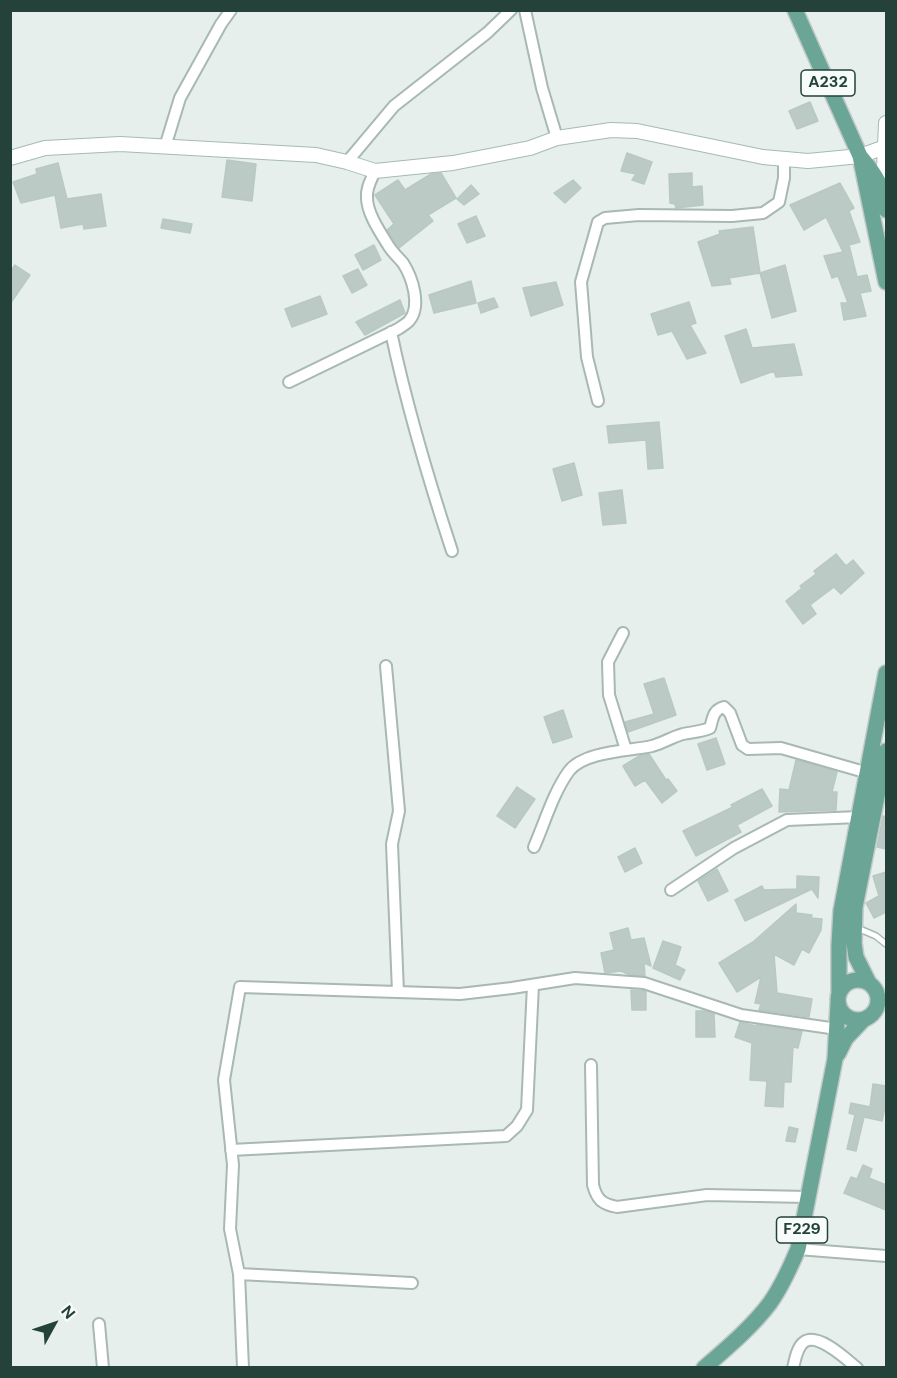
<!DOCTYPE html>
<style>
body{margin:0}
#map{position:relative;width:897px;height:1378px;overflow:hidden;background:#e6efeb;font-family:"DM Sans",sans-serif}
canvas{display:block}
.frame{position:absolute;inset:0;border:12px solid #24423a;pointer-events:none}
.north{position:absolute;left:24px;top:1294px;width:60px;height:60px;-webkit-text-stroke:4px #f7fbf9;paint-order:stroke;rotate:50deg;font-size:16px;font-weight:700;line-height:24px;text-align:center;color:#24423a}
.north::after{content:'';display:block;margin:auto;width:21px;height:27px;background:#24423a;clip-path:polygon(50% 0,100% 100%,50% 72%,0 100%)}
</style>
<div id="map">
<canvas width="897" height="1378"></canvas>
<div class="frame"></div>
<div class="north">N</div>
</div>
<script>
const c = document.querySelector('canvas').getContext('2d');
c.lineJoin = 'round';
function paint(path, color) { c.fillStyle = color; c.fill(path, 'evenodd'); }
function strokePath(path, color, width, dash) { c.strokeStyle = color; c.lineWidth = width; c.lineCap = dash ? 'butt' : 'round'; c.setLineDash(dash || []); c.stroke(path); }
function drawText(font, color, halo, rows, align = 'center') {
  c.font = font + ' "DM Sans",sans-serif'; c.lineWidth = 4.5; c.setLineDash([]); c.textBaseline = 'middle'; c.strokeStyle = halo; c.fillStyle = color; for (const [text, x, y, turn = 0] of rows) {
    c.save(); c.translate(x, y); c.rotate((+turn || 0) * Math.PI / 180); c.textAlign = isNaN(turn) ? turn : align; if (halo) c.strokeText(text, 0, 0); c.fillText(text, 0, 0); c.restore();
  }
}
const building = new Path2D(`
 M810 102 818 121 797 129 789 111Z
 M627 153 652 162 644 184 632 180 636 174 621 171Z
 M227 160 256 164 252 201 222 197Z
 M58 163 67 199 101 194 106 226 84 229 83 224 61 228 55 195 21 203 13 182 37 174 36 169Z
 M441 173 456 198 428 215 433 221 399 248 387 230 394 224 375 195 398 180 405 190 431 174Z
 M692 173V187L702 186 703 205 676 208 675 204 670 203 669 174Z
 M573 180 581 188 565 203 554 193Z
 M840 183 854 208 849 211 860 242 849 245 857 277 867 275 871 291 860 293 866 316 844 320 841 303H848L838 276 832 278 824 256 843 252 826 217 804 230 790 205Z
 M471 185 479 194 464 205 457 199Z
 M476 216 485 236 467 243 458 224Z
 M163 219 192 224 190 233 161 228Z
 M753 227 760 273 729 278 731 284 712 286 698 242 720 234 719 231Z
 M374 245 381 260 363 270 355 255Z
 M15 265 30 275 10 304V272Z
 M785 265 796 311 772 318 760 273Z
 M358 269 367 285 352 293 343 276Z
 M471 281 476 303 434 313 429 295Z
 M556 282 563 305 531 316 523 288Z
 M320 296 327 314 292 327 285 309Z
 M494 298 498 307 481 313 478 303Z
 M400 300 405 313 365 335 356 322Z
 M689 302 696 323 690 325 706 353 687 359 672 331 658 335 651 314Z
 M746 329 752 348 794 344 802 375 776 377 774 371 741 383 725 336Z
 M659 422 663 468 648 469 646 440 609 443 607 426Z
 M574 463 582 495 562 501 553 469Z
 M622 490 626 523 603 525 599 493Z
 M836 554 846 566 853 560 864 573 841 594 834 587 810 605 816 614 803 624 786 601 802 588 800 586 816 574 814 571Z
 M664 678 676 715 628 732 625 722 654 714 644 684Z
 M563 710 572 737 553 743 544 717Z
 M716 738 725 764 707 770 698 744Z
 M649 754 666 780 668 779 677 791 662 803 645 780 635 786 623 766 639 756Z
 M796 760 837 772 832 792H837L836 810 779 812 780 789 789 790Z
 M517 787 535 799 515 828 497 816Z
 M762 789 772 806 737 825 741 832 696 856 683 831 733 807 731 805Z
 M883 816 886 817V849L877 847Z
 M635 848 642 863 625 872 618 857Z
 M717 869 728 891 708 901 698 881Z
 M886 872V912L874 918 866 903 879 896 873 876Z
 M797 876 819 877 818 898 812 889 745 921 735 900 762 886 764 890 797 889Z
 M796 904V913L812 915 811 918 822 919 821 930 809 953 802 949 794 965 774 954 777 993 812 999 809 1017 759 1010 761 1004 755 1003 761 977 737 992 719 963 753 942Z
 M628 928 631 940 644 938 651 966 644 963 645 976 630 975 621 971 605 973 601 953 614 950 610 933Z
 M663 941 681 947 675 965 685 970 680 980 653 968Z
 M631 990 646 991V1010H632Z
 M696 1011H705L714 1014 715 1037H696Z
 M740 1022 756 1026V1025L802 1031 798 1048 793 1047 791 1082H784L783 1107 765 1106 767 1081 750 1080 752 1043 735 1037Z
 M873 1084 886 1086V1102L882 1121 864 1117 856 1151 847 1149 855 1115 849 1113 851 1103 870 1107Z
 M789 1127 798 1129 795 1142 786 1141Z
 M863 1165 872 1169 869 1178 886 1185V1210L844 1193 851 1177 857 1179Z`);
paint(building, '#bbcac4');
strokePath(building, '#b8c9c2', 1.5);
const lane = new Path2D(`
 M855 927 876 936 886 944`);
const street = new Path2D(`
 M525 10 542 88 557 138
 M165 147 180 98 221 24 231 10
 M347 162 394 106 487 33 511 10
 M391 332C407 408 428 478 452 551
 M289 382 398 329C401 327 406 324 409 321 422 306 412 277 403 263 398 257 392 252 388 245 380 232 367 213 367 198 366 188 371 180 375 171
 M598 401 587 357 581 282 598 222 605 218 639 215 732 216 763 213 779 202 784 178V159
 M623 633 608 662 609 695 626 750
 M386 666 399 811 392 844 398 992
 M534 847C545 822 553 793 569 771 584 751 630 751 652 746 663 743 672 737 683 734 693 732 700 732 710 728 713 718 713 710 724 707L730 713 742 745 748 749 781 748 868 773
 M671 890 734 848 787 820 859 817
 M591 1065 593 1185C597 1200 602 1204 617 1207L707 1195 808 1197
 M231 1150 506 1136 517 1126 527 1110 533 985
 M798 1249 886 1256
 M239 1274 412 1283
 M99 1324 103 1368
 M243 1368 239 1274 230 1229 233 1165 224 1080 240 987 460 994 512 988 575 978 644 983 741 1015 837 1029
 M793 1368C795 1360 797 1347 804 1342 818 1332 846 1359 857 1368`);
const secondary = new Path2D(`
 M10 158 45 148 120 144 316 155 347 162 375 171 453 163 530 148 557 138 611 130 637 131 763 157 808 161 860 156 885 147
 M883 190 886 123`);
const primary = new Path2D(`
 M795 10 860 156 886 282
 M860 156C877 176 882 185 886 210
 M838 1000a20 20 0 1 1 40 0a20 20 0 1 1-40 0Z
 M869 983 856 957 854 943 855 907 886 751
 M839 991V945L841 911 886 673
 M838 1054 846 1038 864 1019
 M704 1368C727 1348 752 1327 770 1303 782 1286 790 1268 798 1249L835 1059 838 1004`);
strokePath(lane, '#a8b8b2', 8);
strokePath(street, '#a8b8b2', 14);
strokePath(secondary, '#a4bbb3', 16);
strokePath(primary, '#c2cac8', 18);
strokePath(lane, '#fff', 5);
strokePath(street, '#fff', 10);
strokePath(secondary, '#fff', 14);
strokePath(primary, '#6aa596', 15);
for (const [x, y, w] of [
 [828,83,54],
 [802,1230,51]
]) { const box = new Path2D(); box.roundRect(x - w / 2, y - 13, w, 26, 4.5); c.fillStyle = '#f7fbf9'; c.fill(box); strokePath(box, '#24423a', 1.5); }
drawText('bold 16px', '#24423a', null, [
 ["A232",828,83],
 ["F229",802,1230]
]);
</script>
